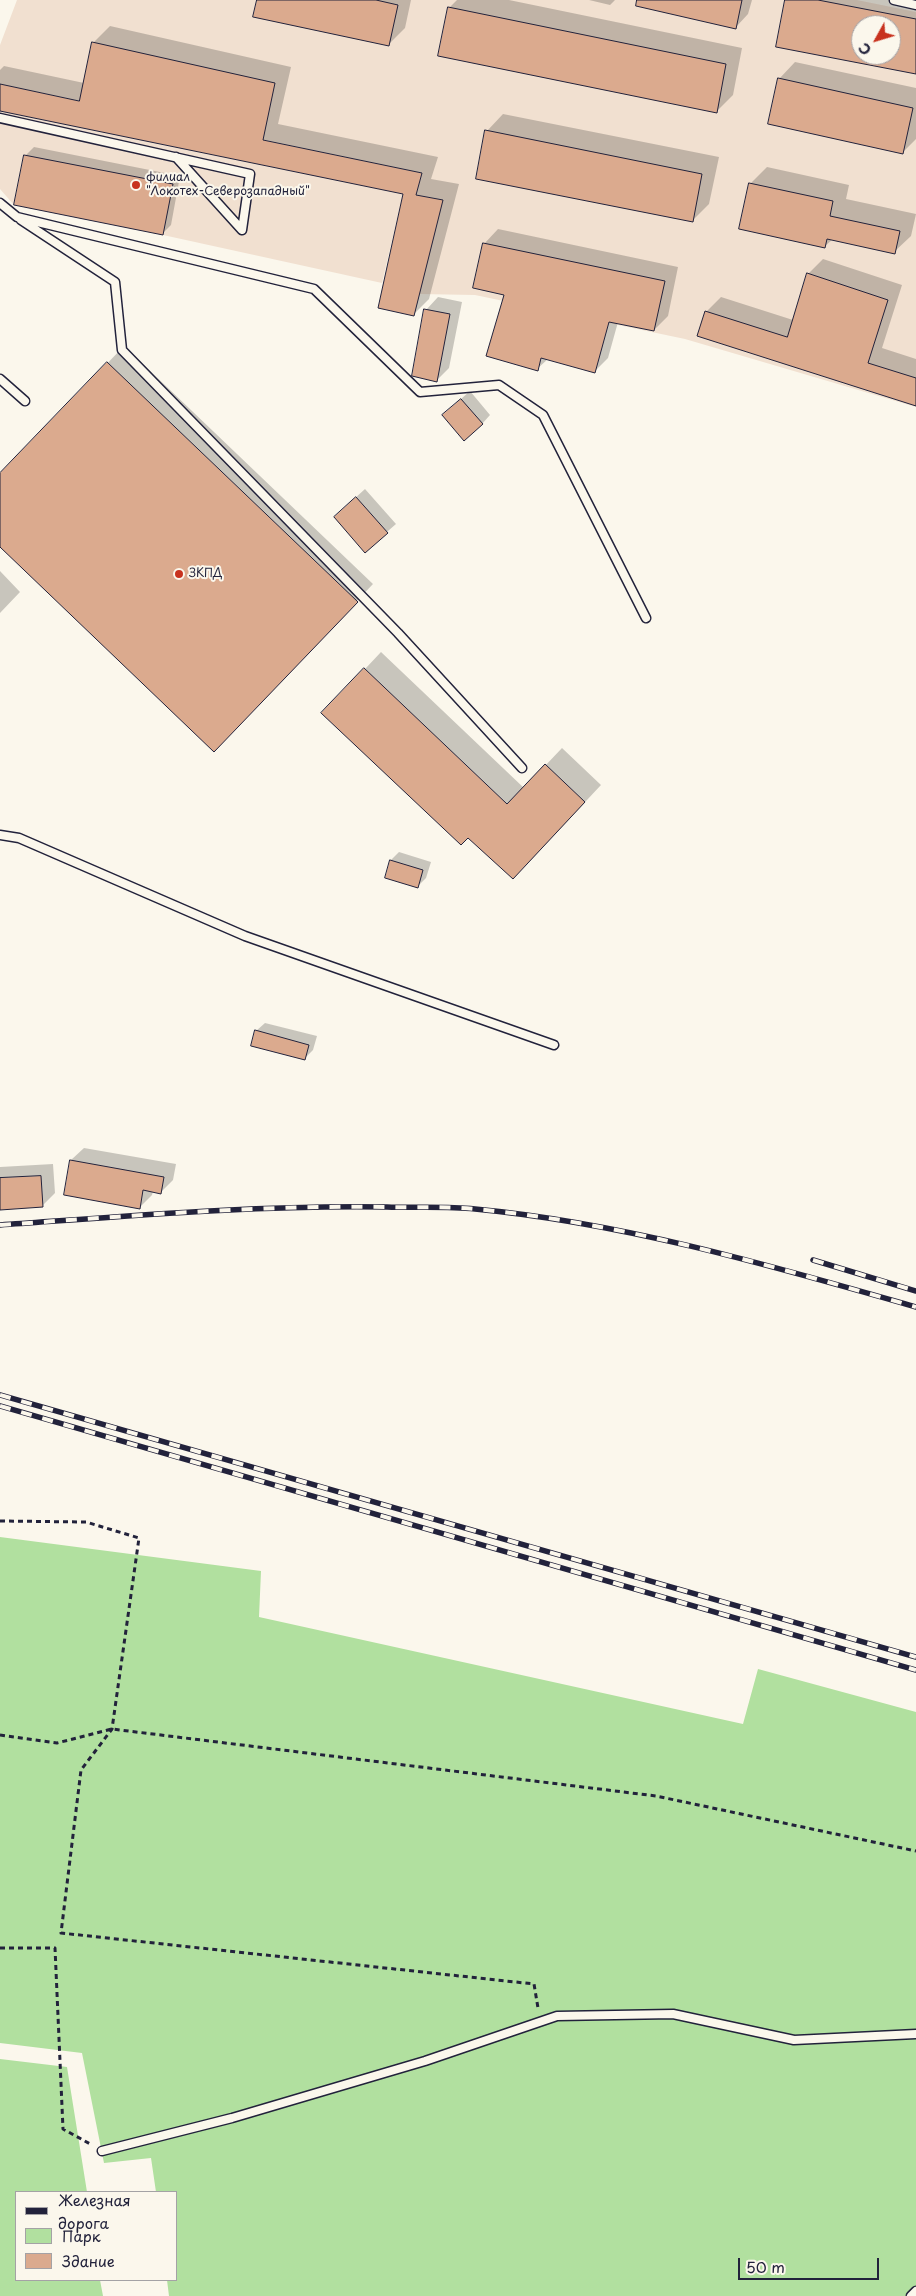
<!DOCTYPE html>
<meta charset="utf-8">
<style>
body{margin:0}
#map{position:relative;width:916px;height:2296px;overflow:hidden;background:#fbf7ec;font-family:"Playpen Sans",sans-serif}
canvas{display:block}
.legend{position:absolute;left:15px;top:2191px;width:162px;height:90px;box-sizing:border-box;background:#fbf7ec;border:1px solid #a4a2a5;margin:0;padding:6px 9px;list-style:none;font-size:15px;color:#22223b}
.legend li{display:flex;align-items:center;gap:10px;height:25px}
.legend b{width:25px;border:1px solid #a4a2a5}
.north{position:absolute;left:851px;top:15px;width:50px;height:50px;box-sizing:border-box;background:#fbf7ec;border:1px solid #a4a2a5;border-radius:50%;rotate:231deg;font-size:14px;font-weight:700;line-height:20px;text-align:center;color:#22223b}
.north::after{content:'';display:block;margin:auto;width:18px;height:22px;background:#c8321e;clip-path:polygon(50% 0,100% 100%,50% 72%,0 100%)}
.scale{position:absolute;left:738px;top:2258px;width:141px;height:22px;box-sizing:border-box;border:2px solid #22223b;border-top:0;padding-left:6px;font-size:15px;line-height:18px;white-space:nowrap;color:#22223b;-webkit-text-stroke:4px #fbf7ec;paint-order:stroke}
</style>
<div id="map">
<canvas width="916" height="2296"></canvas>
<ul class="legend">
<li><b style="height:6px;background:#22223b"></b>Железная дорога</li>
<li><b style="height:14px;background:#b1e09f"></b>Парк</li>
<li><b style="height:14px;background:#dbaa8e"></b>Здание</li>
</ul>
<div class="north">С</div>
<div class="scale">50 m</div>
</div>
<script>
const c = document.querySelector('canvas').getContext('2d');
c.lineJoin = 'round';
function paint(path, color) { c.fillStyle = color; c.fill(path, 'evenodd'); }
function strokePath(path, color, width, dash) { c.strokeStyle = color; c.lineWidth = width; c.lineCap = dash ? 'butt' : 'round'; c.setLineDash(dash || []); c.stroke(path); }
function drawText(font, color, halo, rows, align = 'center') {
  c.font = font + ' "Playpen Sans",sans-serif'; c.lineWidth = 4; c.setLineDash([]); c.textBaseline = 'middle'; c.strokeStyle = halo; c.fillStyle = color; for (const [text, x, y, turn = 0] of rows) {
    c.save(); c.translate(x, y); c.rotate((+turn || 0) * Math.PI / 180); c.textAlign = isNaN(turn) ? turn : align; if (halo) c.strokeText(text, 0, 0); c.fillText(text, 0, 0); c.restore();
  }
}
paint(new Path2D(`
 M17 0H857L916 12V407L685 339 475 295 419 294 443 200 416 195 422 173 0 84V45ZM861 25H891V55H861Z
 M0 111 403 194 382 283 163 235 14 205 0 189Z`), '#f1e0d0');
paint(new Path2D(`
 M0 1537 261 1571 259 1617 743 1724 758 1669 916 1712V2296H169L167 2280H176V2192H156L151 2158 104 2163 82 2053 0 2043Z
 M0 2059 67 2067 87 2192H16V2280H100L103 2296H0Z`), '#b1e09f');
paint(new Path2D(`
 M258 0H411L405 28 388 45Z
 M457 0H509L742 48 733 95 716 112 449 8Z
 M589 0H615L610 5Z
 M656 0H752L748 14 736 27Z
 M786 0H916V73L777 46ZM861 25H891V55H861Z
 M110 26 291 67 278 124 438 157 431 179 459 184 429 299 413 315 405 193 0 110V70L4 66 84 83 94 42Z
 M795 62 916 88V139L903 152 779 79Z
 M503 114 719 157 709 204 692 221 487 131Z
 M34 147 180 176 171 225 163 233 16 204 26 155Z
 M767 167 849 185 846 199 916 214 911 236 894 252 833 239 824 247 750 184Z
 M498 229 678 267 668 316 654 330 618 322 608 358 594 372 548 359 537 369 484 244Z
 M823 259 902 285 882 348 916 359V404L706 312 721 297 793 320 808 274Z
 M438 297 462 302 449 368 437 380 426 310Z
 M124 346 373 584 231 733 0 545V475Z
 M470 391 490 415 482 424 452 407Z
 M365 489 396 524 365 551 343 509Z
 M0 571 20 592 0 613Z
 M381 652 524 788 562 748 601 785 530 861 365 669Z
 M399 852 431 862 426 878 418 886 391 860Z
 M265 1023 317 1036 313 1050 304 1059 256 1031Z
 M84 1148 176 1164 173 1180 161 1192 153 1191 152 1195 139 1208 71 1160Z
 M53 1164 55 1193 42 1206 0 1208V1167Z`), '#0003');
const building = new Path2D(`
 M257 0H376L398 5 389 46 253 17Z
 M637 0H742L736 29 636 6Z
 M785 0H818L916 19V74L776 47ZM861 25H891V55H861Z
 M448 7 726 64 717 113 438 56Z
 M92 42 275 83 263 140 422 173 416 195 443 200 414 316 378 308 403 194 0 111V84L79 101Z
 M778 78 913 108 903 154 768 124Z
 M485 130 702 174 693 222 476 179Z
 M24 155 173 184 163 235 14 205Z
 M749 183 833 201 830 216 900 231 895 254 827 239 825 248 739 229Z
 M483 243 665 281 654 331 609 322 595 373 541 358 538 371 486 356 504 295 473 288Z
 M807 273 888 300 868 363 916 378V406L697 336 705 311 787 337Z
 M424 309 450 314 437 382 412 376Z
 M107 362 358 602 214 752 0 547V473Z
 M461 399 483 424 464 441 442 415Z
 M356 497 388 533 365 553 334 517Z
 M364 668 507 804 545 764 585 802 513 879 468 838 461 845 321 713Z
 M390 860 423 870 418 888 385 878Z
 M255 1030 309 1045 305 1060 251 1046Z
 M70 1160 164 1177 161 1194 143 1190 140 1209 64 1195Z
 M41 1176 43 1207 0 1210V1178Z`);
paint(building, '#dbaa8e');
strokePath(building, '#22223b', 1);
const service = new Path2D(`
 M894 0 916 5
 M0 118 250 174 242 230 176 157
 M0 203 17 217 314 289 420 392 499 385 543 415 646 618
 M21 220 115 282 122 350 398 633 522 768
 M0 379 25 401
 M0 835 19 838 245 936 554 1045
 M102 2151 232 2118 425 2061 557 2016 673 2014 794 2040 916 2034
 M911 2296 916 2291`);
strokePath(service, '#22223b', 11);
strokePath(new Path2D(`
 M0 1521 86 1522 139 1538 112 1729 81 1770 61 1933 534 1984 538 2008
 M0 1735 57 1743 112 1729 656 1796 916 1851
 M0 1948H55L63 2129 92 2145`), '#22223b', 3, [5, 4]);
strokePath(service, '#fbf7ec', 8);
const rail = new Path2D(`
 M0 1225C129 1216 258 1205 387 1207 416 1208 446 1206 475 1209 625 1223 772 1266 916 1307
 M813 1260 916 1291
 M0 1395 916 1657
 M0 1406 916 1670`);
strokePath(rail, '#22223b', 5.5);
strokePath(rail, '#fbf7ec', 4, [11]);
for (const [x, y, r, color] of [
 [136,185,5,"#c8321e"],
 [179,574,5,"#c8321e"]
]) { const dot = new Path2D(); dot.arc(x, y, r, 0, 2 * Math.PI); c.fillStyle = color; c.fill(dot); strokePath(dot, '#fbf7ec', 2); }
drawText('12px', '#22223b', '#fbf7ec', [
 ["филиал",146,178],
 ["\"Локотех-Северозападный\"",146,192],
 ["ЗКПД",189,574]
], 'left');
</script>
